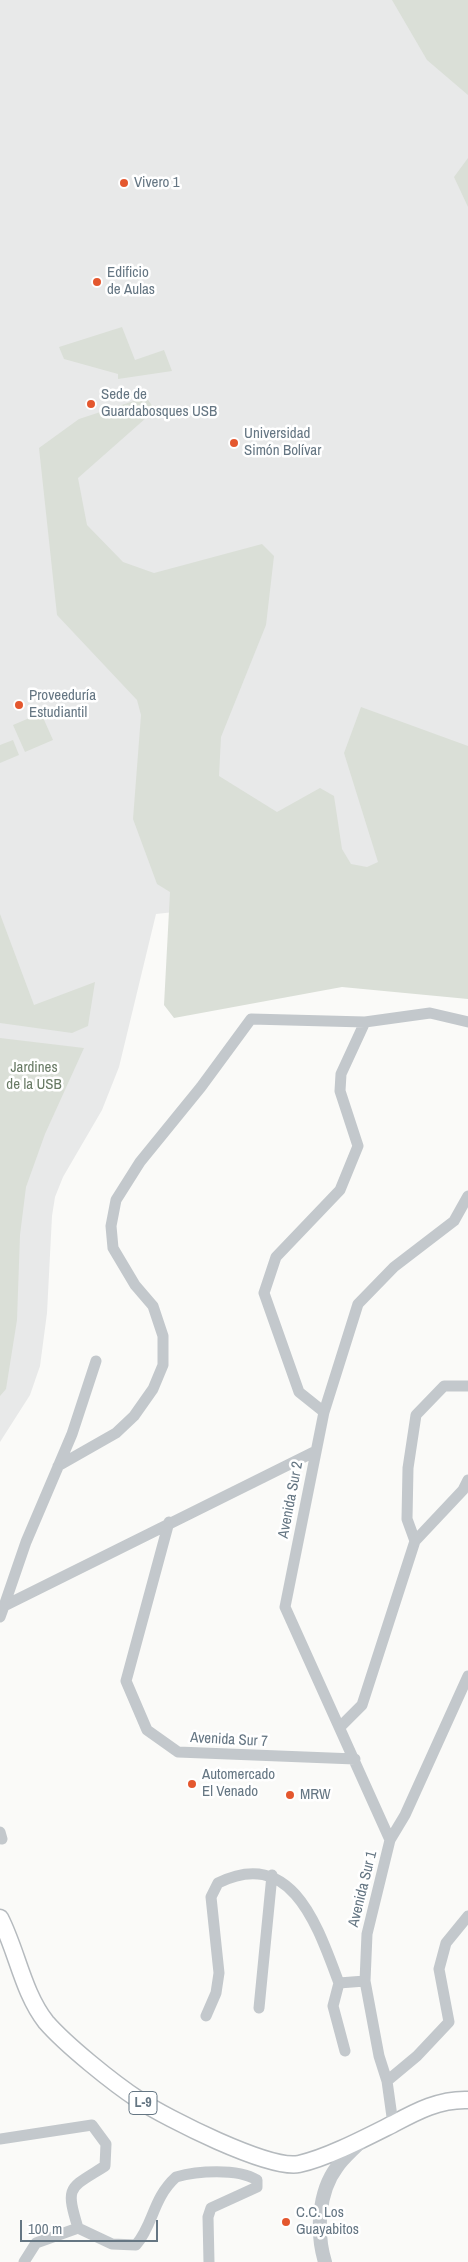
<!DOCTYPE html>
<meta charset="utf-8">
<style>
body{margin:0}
#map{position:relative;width:468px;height:2262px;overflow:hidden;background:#fafaf8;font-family:"Archivo Narrow",sans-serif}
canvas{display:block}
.scale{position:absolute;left:20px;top:2220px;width:138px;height:22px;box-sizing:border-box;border:2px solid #657683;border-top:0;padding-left:6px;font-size:15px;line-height:18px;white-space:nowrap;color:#657683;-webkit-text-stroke:4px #fff;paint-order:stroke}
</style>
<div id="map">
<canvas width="468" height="2262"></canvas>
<div class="scale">100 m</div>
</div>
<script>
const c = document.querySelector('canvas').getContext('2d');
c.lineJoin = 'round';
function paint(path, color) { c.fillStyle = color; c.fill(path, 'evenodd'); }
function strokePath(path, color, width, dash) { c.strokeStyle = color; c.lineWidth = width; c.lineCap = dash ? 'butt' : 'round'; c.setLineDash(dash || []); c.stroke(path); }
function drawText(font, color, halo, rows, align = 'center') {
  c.font = font + ' "Archivo Narrow",sans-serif'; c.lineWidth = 5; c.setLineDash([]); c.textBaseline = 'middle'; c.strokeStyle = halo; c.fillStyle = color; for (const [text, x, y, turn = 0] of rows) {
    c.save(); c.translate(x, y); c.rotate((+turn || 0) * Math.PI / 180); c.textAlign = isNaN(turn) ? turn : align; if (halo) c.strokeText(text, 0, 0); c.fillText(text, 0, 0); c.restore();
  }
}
paint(new Path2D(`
 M0 0H468V899L211 908 156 914 119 1067 102 1110 63 1177 55 1197 52 1216 47 1313 40 1366 30 1395 0 1442Z`), '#e8e9e9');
paint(new Path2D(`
 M392 0H468V95L427 60Z
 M468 158V207L454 177Z
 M122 327 135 360 164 350 172 371 118 379V374L64 359 59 347Z
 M146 397 155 410 78 478 87 525 123 562 154 573 262 544 274 556 266 625 221 737 219 776 277 812 320 788 334 796 342 849 351 864 367 867 378 862 344 753 361 707 468 746V999L342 987 174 1018 164 1005 170 892 157 884 133 819 141 715 137 700 57 615 39 448 79 419Z
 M41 713 53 740 25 752 13 725Z
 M13 740 19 755 0 763V745Z
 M0 914 34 1005 95 982 88 1026 72 1033 0 1023Z
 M0 1038 84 1048 45 1134 26 1187 20 1235 17 1320 6 1389 0 1396Z`), '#dadfd7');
const primary = new Path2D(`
 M0 1918C17 1951 23 1993 46 2022 66 2045 113 2083 139 2100 166 2118 269 2170 299 2164 327 2158 367 2137 393 2124 417 2111 440 2099 468 2100`);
strokePath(primary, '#b5babe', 19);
strokePath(new Path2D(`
 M324 1412 299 1392 264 1293 276 1257 340 1190 358 1146 340 1091 341 1074 365 1022 430 1013 468 1022
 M58 1466 116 1433 134 1416 153 1389 163 1365V1336L153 1306 135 1285 113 1248 111 1226 116 1200 140 1162 201 1087 251 1019 365 1022
 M169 1522 126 1681 147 1730 178 1752 355 1759
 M415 1541 407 1519 408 1468 416 1415 444 1386H468
 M4 1606 26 1542 72 1434 96 1361
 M0 1617 4 1606 316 1451
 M340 1727 362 1705 415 1541 463 1490 468 1480
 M0 1832 2 1839
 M390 1840 285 1607 324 1412 358 1304 394 1267 454 1221 468 1196
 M339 1983 333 2006 345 2051
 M259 2008 272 1875
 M206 2016 216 1993 219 1973 211 1897 218 1883C293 1846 318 1928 339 1983L365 1981
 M387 2081 417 2056 449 2022 439 1969 446 1943 468 1916
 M393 2124 387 2081 379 2056 365 1981 367 1934 390 1840 405 1815 468 1676
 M0 2139 92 2125 106 2144 105 2166C69 2189 65 2185 78 2228
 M24 2262 36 2243 78 2228 112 2244 136 2245C154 2224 152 2199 176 2177 197 2171 237 2168 257 2180V2187L211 2208 208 2217 209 2262`), '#c3c8cc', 11);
strokePath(new Path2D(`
 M325 2262C316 2233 318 2192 337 2167 343 2158 353 2150 361 2141`), '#c3c8cc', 14);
strokePath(primary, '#fff', 16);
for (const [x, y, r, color] of [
 [124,183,5,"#e4572e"],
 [97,282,5,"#e4572e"],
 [91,404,5,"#e4572e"],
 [234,443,5,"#e4572e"],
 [19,705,5,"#e4572e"],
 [192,1784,5,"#e4572e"],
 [290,1795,5,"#e4572e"],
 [286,2222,5,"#e4572e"]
]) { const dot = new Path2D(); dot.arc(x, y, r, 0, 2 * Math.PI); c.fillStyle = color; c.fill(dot); strokePath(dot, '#fff', 2); }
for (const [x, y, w] of [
 [143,2103,28]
]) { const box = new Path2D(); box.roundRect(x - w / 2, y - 11.5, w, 23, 4); c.fillStyle = '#fff'; c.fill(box); strokePath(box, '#657683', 1); }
drawText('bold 14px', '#657683', null, [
 ["L-9",143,2103]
]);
drawText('15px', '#657683', '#fff', [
 ["Vivero 1",134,183],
 ["Edificio",107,273],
 ["de Aulas",107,290],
 ["Sede de",101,395],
 ["Guardabosques USB",101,412],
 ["Universidad",244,434],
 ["Simón Bolívar",244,451],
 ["Proveeduría",29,696],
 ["Estudiantil",29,713],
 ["Automercado",202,1775],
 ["El Venado",202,1792],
 ["MRW",300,1795],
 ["C.C. Los",296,2213],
 ["Guayabitos",296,2230]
], 'left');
drawText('15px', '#687a64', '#fff', [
 ["Jardines",34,1068],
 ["de la USB",34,1085]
]);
drawText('15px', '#657683', '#fff', [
 ["Avenida Sur 2",291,1500,-79],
 ["Avenida Sur 7",229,1740,3],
 ["Avenida Sur 1",363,1889,-76]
]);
</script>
